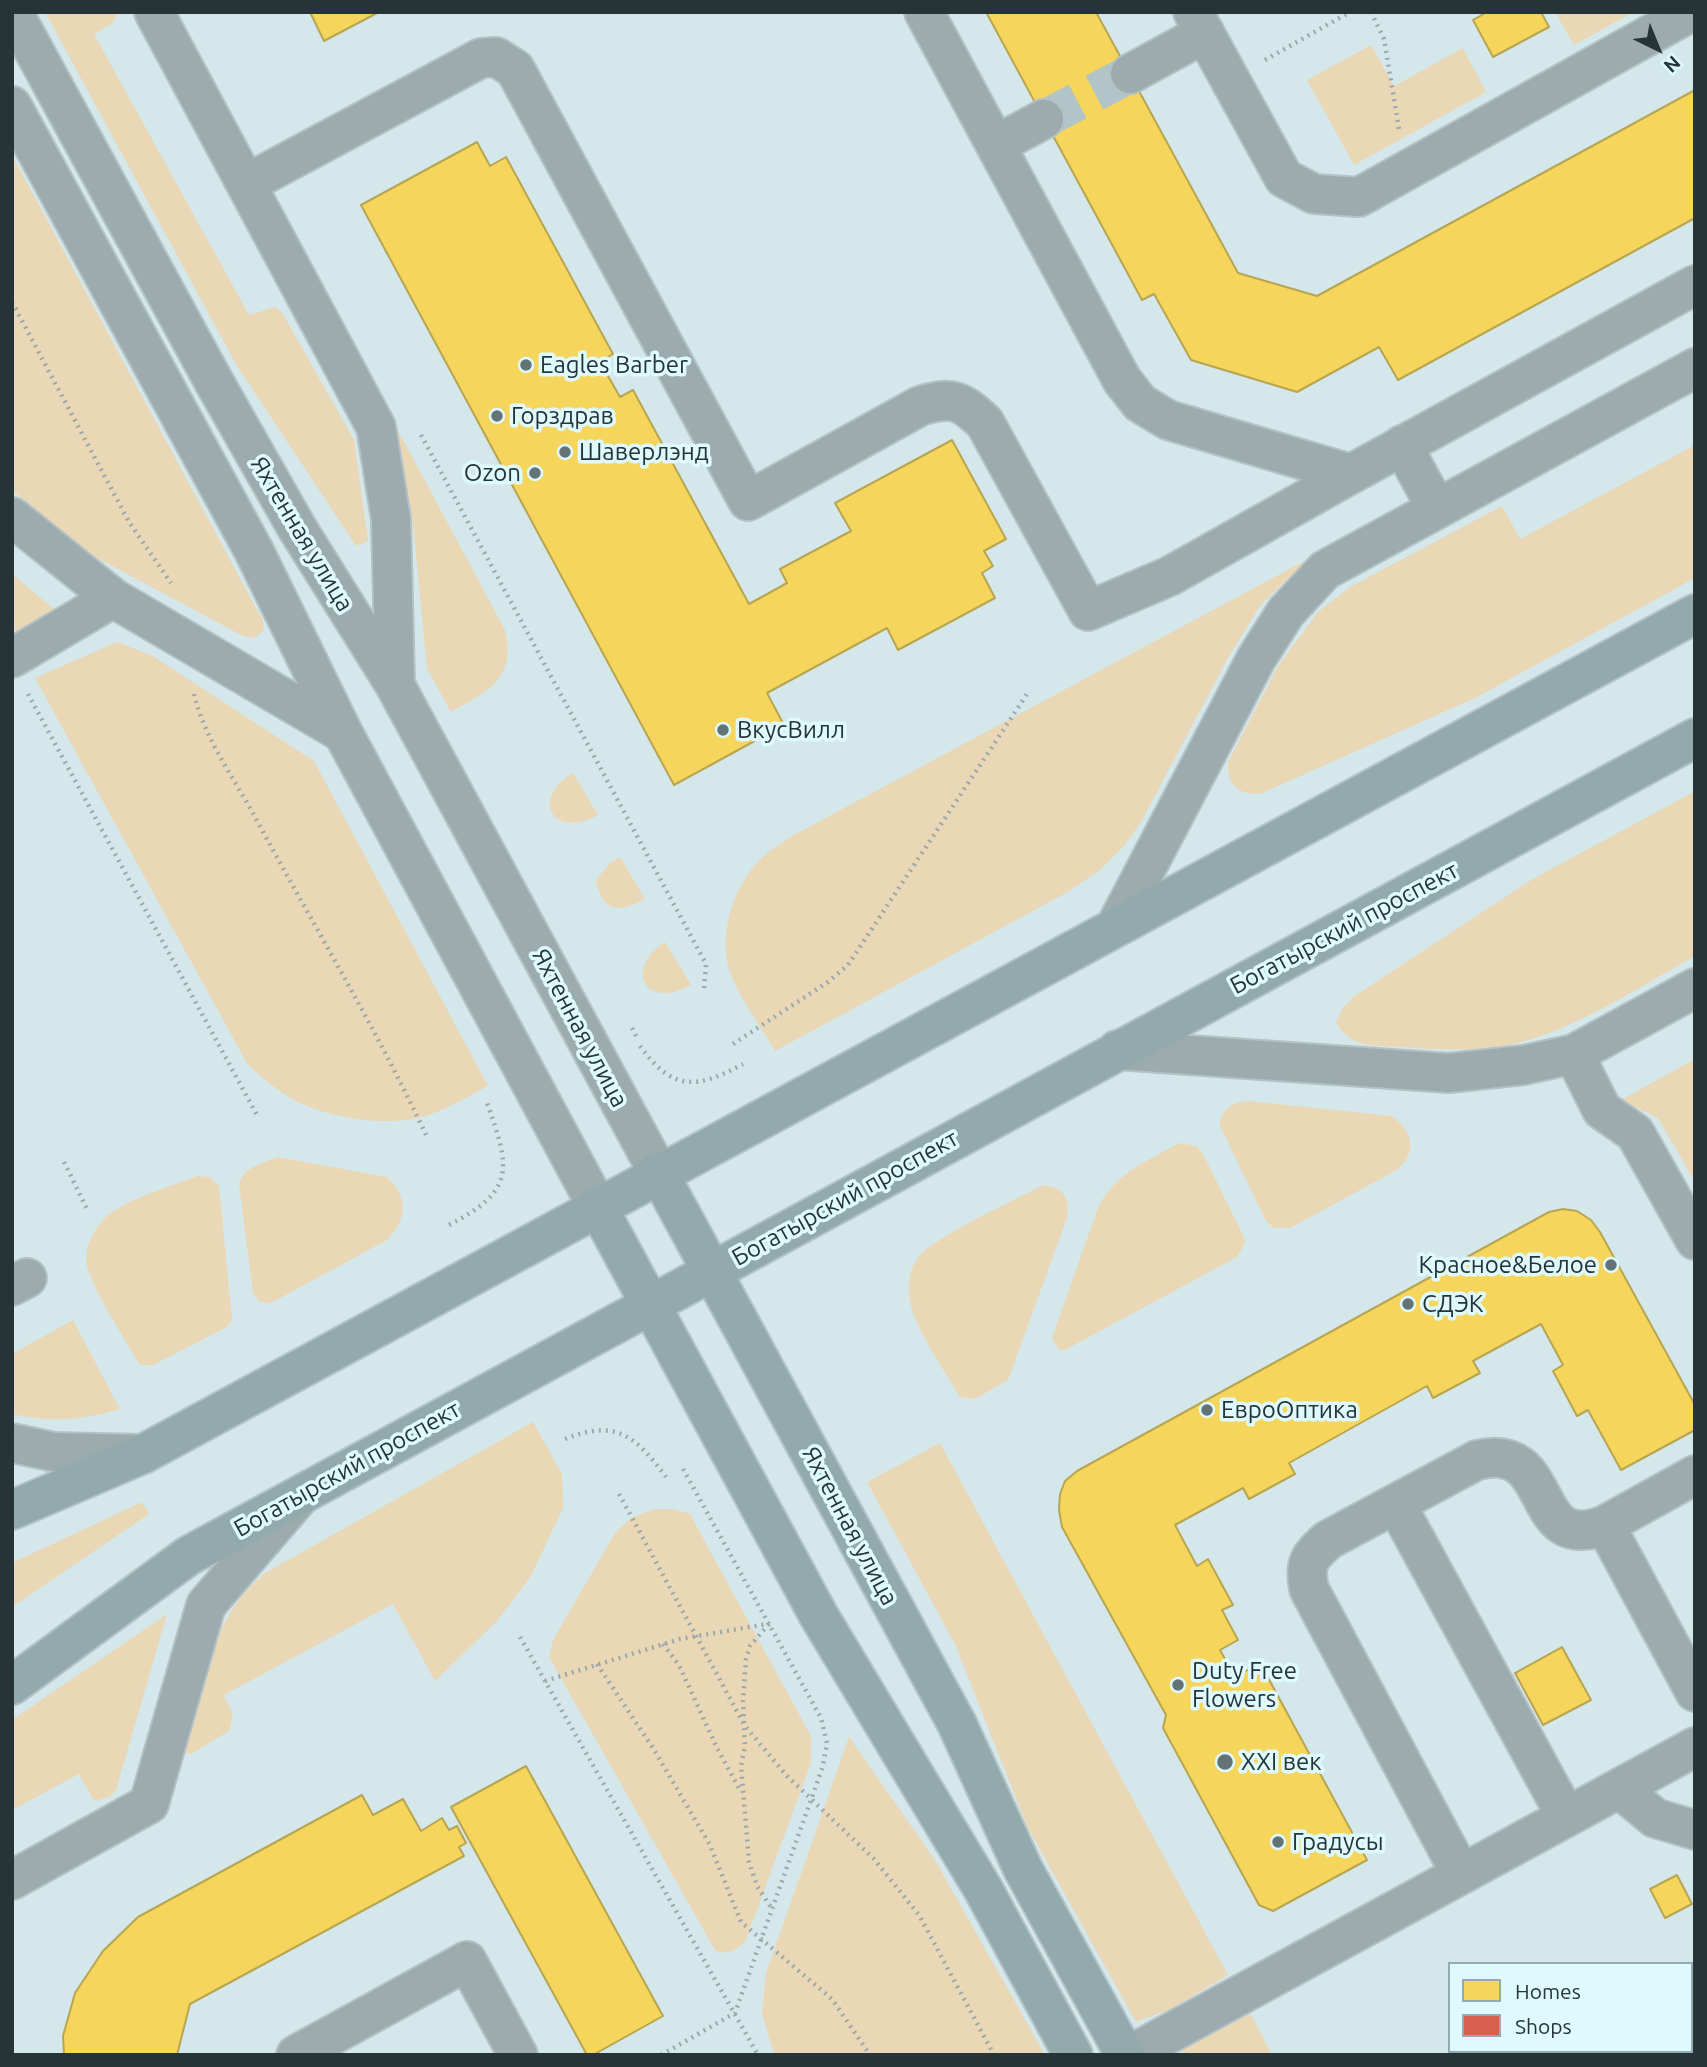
<!DOCTYPE html>
<meta charset="utf-8">
<style>
body{margin:0}
#map{position:relative;width:1707px;height:2067px;overflow:hidden;background:#d4e8eb;font-family:Ubuntu,sans-serif}
canvas{display:block}
.frame{position:absolute;inset:0;border:14px solid #273437;pointer-events:none}
.legend{position:absolute;left:1448px;top:1962px;width:245px;height:91px;box-sizing:border-box;background:#defaff;border:2px solid #95abaf;margin:0;padding:9px 12px;list-style:none;font-size:21px;color:#273437}
.legend li{display:flex;align-items:center;gap:14px;height:35px}
.legend b{width:35px;border:2px solid #95abaf}
.north{position:absolute;left:1623px;top:14px;width:70px;height:70px;-webkit-text-stroke:5px #defaff;paint-order:stroke;rotate:137deg;font-size:19px;font-weight:700;line-height:28px;text-align:center;color:#273437}
.north::after{content:'';display:block;margin:auto;width:24px;height:32px;background:#273437;clip-path:polygon(50% 0,100% 100%,50% 72%,0 100%)}
</style>
<div id="map">
<canvas width="1707" height="2067"></canvas>
<div class="frame"></div>
<ul class="legend">
<li><b style="height:19px;background:#f6d55c"></b>Homes</li>
<li><b style="height:19px;background:#d6604d"></b>Shops</li>
</ul>
<div class="north">N</div>
</div>
<script>
const c = document.querySelector('canvas').getContext('2d');
c.lineJoin = 'round';
function paint(path, color) { c.fillStyle = color; c.fill(path, 'evenodd'); }
function strokePath(path, color, width, dash) { c.strokeStyle = color; c.lineWidth = width; c.lineCap = dash ? 'butt' : 'round'; c.setLineDash(dash || []); c.stroke(path); }
function drawText(font, color, halo, rows, align = 'center') {
  c.font = font + ' Ubuntu,sans-serif'; c.lineWidth = 7; c.setLineDash([]); c.textBaseline = 'middle'; c.strokeStyle = halo; c.fillStyle = color; for (const [text, x, y, turn = 0] of rows) {
    c.save(); c.translate(x, y); c.rotate((+turn || 0) * Math.PI / 180); c.textAlign = isNaN(turn) ? turn : align; if (halo) c.strokeText(text, 0, 0); c.fillText(text, 0, 0); c.restore();
  }
}
paint(new Path2D(`
 M45 12H118L113 23 94 34 249 315 275 307 283 314 354 440 368 541 356 546 237 366Z
 M1555 12H1634L1574 45Z
 M1371 45 1394 86 1463 48 1486 92 1354 165 1307 80Z
 M12 155 263 621 264 630 255 638 243 636 86 552 12 490Z
 M394 423 505 630C516 680 489 690 451 712L427 669 412 515Z
 M1695 445V578L1475 698 1260 794C1237 794 1227 785 1228 762L1278 666 1318 612 1350 587 1502 506 1520 539Z
 M1308 559 1260 606 1229 656 1141 822 1124 846 1100 870 1066 893 775 1051C761 1027 743 1003 732 977 715 938 734 881 766 854 774 847 784 842 792 836Z
 M12 574 54 609 45 621 15 637Z
 M117 642 151 655 314 761 488 1086C470 1095 453 1106 434 1113 397 1129 331 1119 296 1101 278 1091 264 1079 248 1065L35 678Z
 M573 773 598 815C552 840 530 798 573 773Z
 M1695 791V956C1639 987 1580 1027 1518 1043 1481 1052 1438 1050 1401 1047 1373 1045 1352 1049 1336 1023L1342 1009 1353 997 1531 880Z
 M620 857 645 899C620 913 602 913 596 880L609 864Z
 M665 942 691 985C647 1010 622 971 665 942Z
 M1695 1059V1182L1658 1118 1621 1100Z
 M1249 1101 1392 1116C1414 1132 1418 1154 1395 1171L1290 1228H1274L1266 1221 1220 1126C1221 1108 1233 1102 1249 1101Z
 M1179 1143 1196 1146 1203 1154 1243 1235 1245 1243 1237 1257 1065 1350H1059L1052 1338 1099 1205C1117 1173 1147 1161 1179 1143Z
 M277 1157 387 1177C409 1197 407 1220 387 1240L271 1303 260 1302 253 1293 239 1185C243 1167 261 1164 277 1157Z
 M197 1176 210 1177 219 1186 232 1320 227 1327 153 1365H140C128 1344 85 1278 86 1258 87 1242 98 1221 112 1212 136 1196 170 1187 197 1176Z
 M1043 1185C1064 1187 1070 1198 1067 1218L1008 1380 975 1399 960 1397C945 1371 919 1335 911 1306 907 1290 908 1268 920 1255 943 1232 1012 1202 1043 1185Z
 M73 1320 120 1409C83 1420 51 1423 12 1414V1354Z
 M533 1422 562 1474 563 1508 531 1576 497 1621 435 1681 393 1604 224 1695 233 1715 229 1731 191 1754 185 1753 183 1749C201 1686 212 1616 265 1573Z
 M940 1443 1228 1975 1171 2009 1136 2022 1027 1826 955 1644 867 1482Z
 M142 1502 149 1514 12 1607V1563Z
 M655 1509H674L690 1514 811 1736V1763L745 1942C736 1950 728 1956 715 1950L549 1657 553 1640 615 1533 631 1518Z
 M167 1614 116 1790 110 1797 94 1801 79 1774 12 1810V1720Z
 M849 1737 935 1860 1045 2055H774L762 2013 766 1973Z
 M1247 2007 1272 2055H1180L1188 2040Z`), '#e9d7b5');
const homes = new Path2D(`
 M310 12H379L324 41Z
 M986 12H1096L1238 273 1317 296 1695 90V218L1398 380 1379 347 1297 392 1191 360 1154 294 1142 300Z
 M1487 12H1541L1549 27 1493 57 1473 20Z
 M477 142 490 166 506 157 613 354 600 362 620 397 633 390 749 604 787 583 780 569 851 531 835 503 952 440 1006 539 984 551 993 566 982 573 995 598 898 650 887 628 767 693 784 725 674 785 361 205Z
 M1563 1209 1577 1211 1591 1220 1600 1232 1695 1405V1430L1621 1470 1588 1410 1577 1416 1553 1371 1563 1365 1541 1324 1473 1361 1480 1373 1433 1398 1427 1386 1289 1463 1295 1474 1249 1499 1243 1488 1175 1525 1197 1566 1208 1559 1233 1605 1222 1610 1238 1640 1220 1650 1235 1677 1260 1663 1367 1860 1273 1911 1259 1905 1163 1728 1166 1715 1062 1527 1059 1510 1060 1494 1065 1481 1077 1471 1549 1212Z
 M1562 1647 1591 1700 1543 1725 1515 1673Z
 M526 1766 663 2016 593 2055H587L451 1807Z
 M362 1795 373 1815 403 1799 421 1831 442 1818 449 1830 457 1826 466 1843 459 1847 464 1856 190 2004 177 2055H64L63 2036 75 1993 103 1951 138 1917Z
 M1677 1875 1692 1904 1665 1918 1650 1889Z`);
paint(homes, '#f6d55c');
strokePath(homes, '#b8a551', 2);
const shops = new Path2D(`
 M1695 2030V2055H1649L1656 2051H1691V2032Z`);
paint(shops, '#d6604d');
strokePath(shops, '#a25346', 2);
strokePath(new Path2D(`
 M1044 119 1130 74`), '#b1c4c7', 38, [38, 19]);
const minor = new Path2D(`
 M13 12 213 380 297 528 395 685 658 1172
 M154 12 376 427 391 519 395 683
 M924 12 1122 380 1140 403 1168 420 1351 474 1695 285
 M1193 12 1284 178 1314 194 1359 197 1691 12
 M1130 74 1205 33
 M12 106 254 551 343 733 597 1206
 M996 145 1044 119
 M248 183 481 58 496 57 515 69 748 501 920 406C952 396 961 400 985 423L1088 611 1170 576 1351 474
 M1402 445 1437 509
 M12 517 113 598 343 733
 M12 658 113 598
 M1117 924 1256 659 1286 612 1325 570 1695 368
 M1117 1050 1449 1073 1524 1065 1574 1054 1695 988
 M1574 1054 1602 1110 1635 1133 1695 1240
 M12 1286 27 1278
 M12 1443 54 1452 143 1454
 M1695 1475 1605 1525 1695 1692
 M1396 1504 1566 1816
 M1620 1789 1655 1818 1695 1830
 M1461 1874 1309 1589C1304 1563 1309 1557 1328 1540L1477 1460C1559 1440 1525 1556 1605 1525
 M12 1880 149 1804 206 1605 299 1497
 M296 2055 467 1961 518 2055
 M1130 2055 1695 1747
 M1526 2055 1532 2051`);
const major = new Path2D(`
 M658 1172 957 1724 1023 1869 1125 2055
 M597 1206 819 1616 983 1889 1073 2055
 M12 1510 143 1454 1695 614
 M12 1685 188 1556 1695 738`);
strokePath(minor, '#b3c2c5', 42);
strokePath(major, '#b3c2c5', 42);
strokePath(new Path2D(`
 M1371 12 1384 39 1399 129
 M1265 60 1350 12
 M12 302 129 522 171 583
 M421 435 706 964 704 989
 M28 694 258 1117
 M194 694C205 740 233 776 255 817 312 923 375 1026 426 1135
 M632 1028 637 1038
 M733 1044 828 982 848 965 1027 694
 M640 1046C673 1092 697 1089 743 1064
 M64 1162 87 1209
 M449 1225C515 1191 511 1169 487 1103
 M565 1439C617 1418 636 1437 666 1477
 M619 1494 745 1726 787 1776 874 1859 919 1915 994 2055
 M769 1624 750 1646 746 1659 743 1701 745 1746 741 1766 749 1862 757 1886 772 1909
 M520 1637 758 2055
 M663 1644 679 1665 717 1748 741 1792
 M597 1664 653 1748 710 1845 741 1922 832 1999 870 2055
 M545 1681 680 1639 767 1624
 M1691 2000 1695 2007
 M661 2055 735 2013 823 1766 827 1743 821 1718 683 1469`), '#9ca9ab', 4.5, [2, 5]);
strokePath(minor, '#9babae', 38);
strokePath(major, '#93aaad', 38);
for (const [x, y, r, color] of [
 [526,365,7,"#647376"],
 [497,416,7,"#647376"],
 [565,452,7,"#647376"],
 [535,473,7,"#647376"],
 [723,730,7,"#647376"],
 [1611,1265,7,"#647376"],
 [1408,1304,7,"#647376"],
 [1207,1410,7,"#647376"],
 [1178,1685,7,"#647376"],
 [1225,1762,9,"#647376"],
 [1278,1842,7,"#647376"]
]) { const dot = new Path2D(); dot.arc(x, y, r, 0, 2 * Math.PI); c.fillStyle = color; c.fill(dot); strokePath(dot, '#defaff', 2.5); }
drawText('24px', '#273437', '#defaff', [
 ["Eagles Barber",540,365],
 ["Горздрав",511,416],
 ["Шаверлэнд",579,452],
 ["Ozon",521,473,"right"],
 ["ВкусВилл",737,730],
 ["Красное&Белое",1597,1265,"right"],
 ["СДЭК",1422,1304],
 ["ЕвроОптика",1221,1410],
 ["Duty Free",1192,1671],
 ["Flowers",1192,1699],
 ["XXI век",1241,1762],
 ["Градусы",1292,1842]
], 'left');
drawText('24px', '#273437', '#defaff', [
 ["Яхтенная улица",302,534,59],
 ["Богатырский проспект",1344,928,-28],
 ["Яхтенная улица",580,1028,62],
 ["Богатырский проспект",845,1198,-29],
 ["Богатырский проспект",347,1469,-29],
 ["Яхтенная улица",850,1526,62]
]);
</script>
